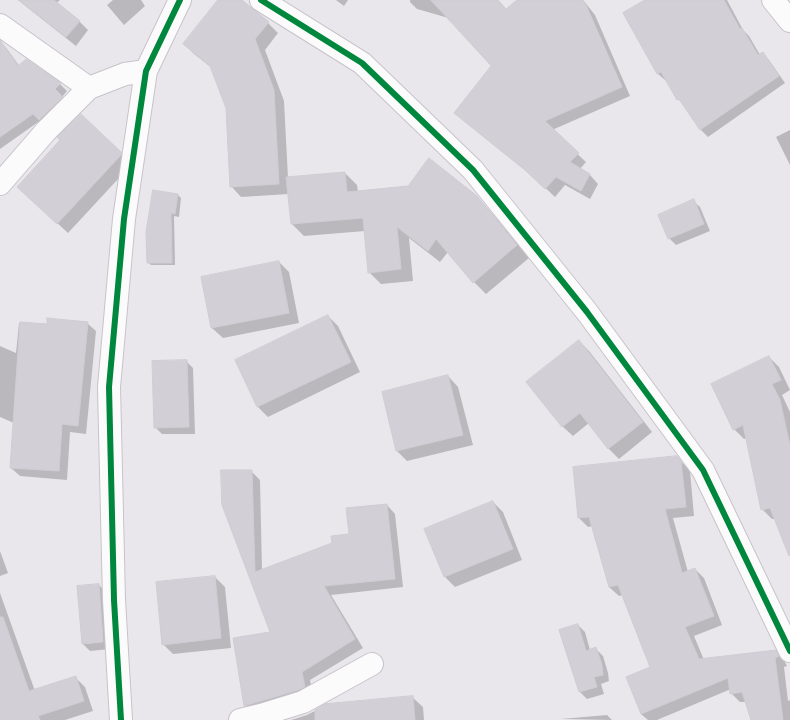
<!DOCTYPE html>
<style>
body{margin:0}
canvas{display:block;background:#e9e6ec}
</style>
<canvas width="790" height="720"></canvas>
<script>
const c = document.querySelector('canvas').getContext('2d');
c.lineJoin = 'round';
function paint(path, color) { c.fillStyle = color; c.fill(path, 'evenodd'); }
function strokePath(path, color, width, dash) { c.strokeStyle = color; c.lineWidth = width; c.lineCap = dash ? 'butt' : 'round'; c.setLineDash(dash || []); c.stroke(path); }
paint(new Path2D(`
 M18 0H60L56 3 79 21 88 30 76 46Z
 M113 0H141L145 6 124 25 107 5Z
 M220 0H241L268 23 278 33 265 50 284 101 288 178 345 173 357 185 358 192 477 197 489 210 529 258 486 294 474 282 448 252 440 262 409 238 413 281 381 284 369 272 365 231 304 236 292 224 289 194 241 197 231 186 227 108 212 68 194 54 184 43Z
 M336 0H348L344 6Z
 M410 0H457L452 19 417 9 410 2Z
 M475 0H498L506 10 519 0H583L595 15 630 96 552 130 586 162 580 169 590 175 598 184 590 199 565 185 555 197 535 178 464 121 455 112 493 66Z
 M646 0H727L743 30 749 36 760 55 762 53 769 60 785 83 708 137 701 130 685 106 678 99 666 80H665L658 74 624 13Z
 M0 42 7 49 20 67 26 60 60 84 67 91 62 97 69 104 47 126 41 120 0 149Z
 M790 130V165L776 137Z
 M121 153 131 163V165L68 233 29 197Z
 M154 191 178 195 181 198 179 217 174 216 175 265H151L148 262Z
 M693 201 700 207 710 231 676 245 669 238Z
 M279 262 289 272 299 323 223 338 212 328 202 278Z
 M328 316 338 326 360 372 268 417 258 407 236 361Z
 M19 323 48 325 87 323 96 331 86 434 70 432 67 480 20 476 11 468 14 423 0 417V346L16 353Z
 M579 341 589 351 652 432 619 459 609 449 589 423 573 436 562 426Z
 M769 357 779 367 790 390 782 395 790 412V556L775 519H772L762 509 747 438 744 439 734 429Z
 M186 361 193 368 195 434H162L155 427Z
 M448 376 458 387 473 445 407 461 397 451 383 393Z
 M677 457 690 471 694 516 673 518 688 572 695 569 704 578 722 625 694 636 704 660 775 651 784 660 787 666 784 667 788 701 790 700V720H752L746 702H740L731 693V689L657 720H648L641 714 651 668 623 595 619 596 609 587 593 526 588 527 579 518Z
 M251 471 260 480 262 570 333 544 350 534 387 505 395 514 403 587 331 595 363 648 310 680 313 695 254 714 245 706 234 639 271 633 223 505Z
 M493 502 503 512 522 560 455 587 445 577 425 529Z
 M0 551 8 573 0 576Z
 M215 577 225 587 231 648 173 654 163 644Z
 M99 585 106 592 110 649 90 651 83 644Z
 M0 593 35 691 75 677 85 687 93 711 65 720H0Z
 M578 625 585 632 590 650 596 649 603 656 608 673 609 681 601 684 604 694 587 699 580 692 561 630Z
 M412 697 423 707 424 720H291L307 715 326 705Z
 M607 715 612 720 561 719Z`), '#0003');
const building = new Path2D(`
 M19 0H54L80 21 66 37Z
 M218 0H242L269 22 255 39 274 90 279 184 230 187 226 108 210 66 183 44Z
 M431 0H498L506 9 517 0H582L586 5 622 87 545 121 579 153 570 162 590 174 581 191 556 177 545 189 525 170 454 113 491 66Z
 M645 0H724L740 29 742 28 758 55 763 52 779 76 700 130 679 99 677 100 661 72 657 74 623 13Z
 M0 40 18 66 26 59 61 83 55 89 63 97 39 120 33 114 0 137Z
 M81 114 121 152V155L57 224 17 187 60 140 57 137Z
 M429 158 477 196 517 245 473 283 436 239 428 251 397 227 401 269 368 273 363 218 291 224 286 177 345 172 347 192 408 186Z
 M153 190 178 194 175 214 171 213 172 263H147L146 233Z
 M694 199 704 224 668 239 658 215Z
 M279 261 289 313 211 328 201 277Z
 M328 315 351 362 257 407 235 360Z
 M47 318 88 322 78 426 62 424 59 471 10 468 20 322 47 324Z
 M579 340 643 422 608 449 580 413 562 427 526 382Z
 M769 356 781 380 772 384 780 400 790 446V555L789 556 770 508 761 510 743 425 733 430 711 384Z
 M187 360 189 427 154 428 152 361Z
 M448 375 463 435 396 451 382 392Z
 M677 456 681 461 686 507 665 509 682 573 695 568 714 616 685 627 699 659 776 650 779 656 775 658 783 720H751L742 692 730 694 728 678 641 714 626 677 650 667 618 585 609 587 589 517 578 518 573 467Z
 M221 470H252L255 572 332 543 331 536 349 534 346 508 387 504 395 579 324 586 355 639 302 672 305 687 298 690 244 706 233 638 270 632 222 505Z
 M493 501 513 549 444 577 424 529Z
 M215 576 221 638 162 645 156 582Z
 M99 584 103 642 82 644 77 586Z
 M0 617H3L29 691 76 676 84 701 38 716 40 720H0Z
 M578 624 586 651 596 647 602 665 603 675 594 677 597 687 579 692 559 630Z
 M413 696 415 720H315V710L325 704Z`);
paint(building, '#d2cfd6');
strokePath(building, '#d0ccd4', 1);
const minor = new Path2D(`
 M261 0 362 63 473 170 587 312 703 470 790 651
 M773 0 790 21
 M0 25 89 88
 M0 184 46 131 89 88 125 74 146 71
 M121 720 114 600 109 387 124 219 146 71 180 0
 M240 720 261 715 303 702 372 664`);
strokePath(minor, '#c7c3cb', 24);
strokePath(minor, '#fcfbfc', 22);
strokePath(new Path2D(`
 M261 0 362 63 473 170 587 312 703 470 790 651
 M121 720 114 600 109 387 124 219 146 71 180 0`), '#00873e', 6);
</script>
